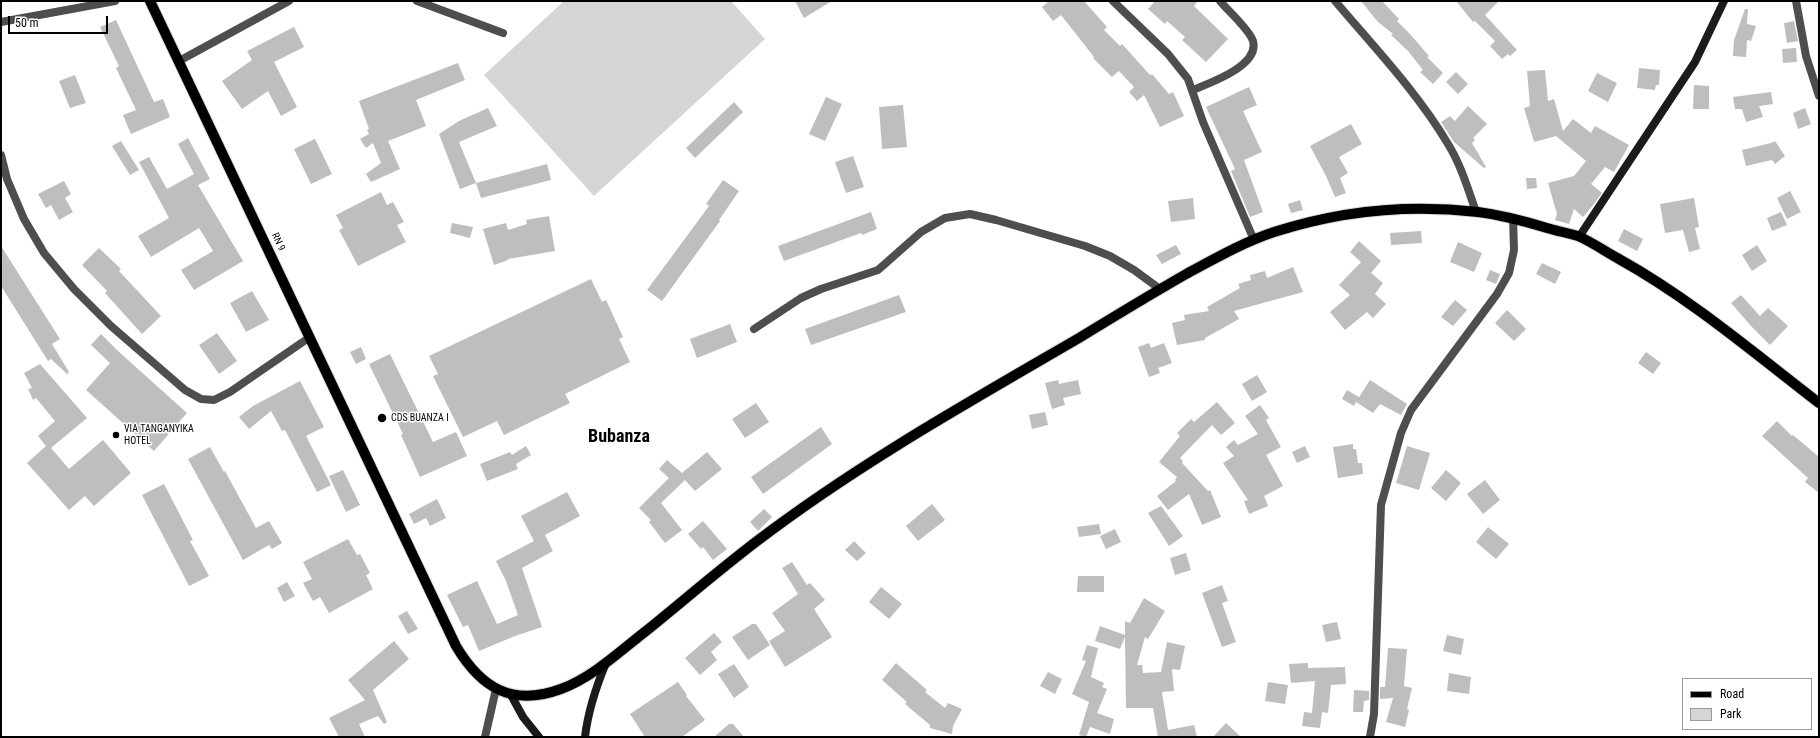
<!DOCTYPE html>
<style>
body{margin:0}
#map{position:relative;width:1820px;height:738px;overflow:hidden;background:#fff;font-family:"Roboto Condensed",sans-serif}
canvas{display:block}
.frame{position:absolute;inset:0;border:2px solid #000;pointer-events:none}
.legend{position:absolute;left:1682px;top:678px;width:130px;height:52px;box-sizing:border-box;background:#fff;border:1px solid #999;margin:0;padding:5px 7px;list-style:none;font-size:12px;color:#000}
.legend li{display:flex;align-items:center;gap:8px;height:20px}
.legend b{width:20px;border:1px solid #999}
.scale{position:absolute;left:8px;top:16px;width:100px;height:18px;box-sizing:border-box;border:2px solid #000;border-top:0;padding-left:5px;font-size:12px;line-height:14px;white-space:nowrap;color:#000;-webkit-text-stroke:3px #fff;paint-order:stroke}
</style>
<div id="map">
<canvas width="1820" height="738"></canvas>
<div class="frame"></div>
<ul class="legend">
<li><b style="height:5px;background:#000"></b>Road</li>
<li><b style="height:11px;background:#d5d5d5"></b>Park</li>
</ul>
<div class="scale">50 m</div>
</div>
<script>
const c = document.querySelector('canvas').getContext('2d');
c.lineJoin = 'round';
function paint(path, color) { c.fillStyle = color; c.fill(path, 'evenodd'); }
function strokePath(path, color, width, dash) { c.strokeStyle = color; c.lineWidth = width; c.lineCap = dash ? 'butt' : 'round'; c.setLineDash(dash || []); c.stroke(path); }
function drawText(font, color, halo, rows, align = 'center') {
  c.font = font + ' "Roboto Condensed",sans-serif'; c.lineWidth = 3; c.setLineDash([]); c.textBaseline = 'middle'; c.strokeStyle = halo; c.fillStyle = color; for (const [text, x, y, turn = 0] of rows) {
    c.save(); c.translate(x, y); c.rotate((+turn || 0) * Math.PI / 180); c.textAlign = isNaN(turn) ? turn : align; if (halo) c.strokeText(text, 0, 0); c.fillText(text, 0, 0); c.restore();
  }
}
paint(new Path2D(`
 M564 1H731L765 39 594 196 484 75Z`), '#d5d5d5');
paint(new Path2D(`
 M795 1H832L804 18Z
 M1049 1H1084L1107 27 1104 30 1120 46 1122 44 1150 75 1152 74 1169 94 1173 92 1184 116 1160 127 1144 95 1137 101 1129 92 1134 87 1119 71 1112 77 1093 58 1094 57 1061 15 1053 21 1042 7Z
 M1155 1H1198L1194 6 1228 39 1206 62 1182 40 1185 37 1167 21 1165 24 1148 9Z
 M1361 1H1382L1399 19 1397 21 1410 34 1429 56 1427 57 1443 73 1433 84 1420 72 1423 70 1408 51 1391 35 1393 34 1377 21Z
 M1456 1H1499L1485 15 1517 50 1510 56 1508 54 1502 59 1490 46 1495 41 1475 21 1473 22Z
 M1745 9H1748L1747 24 1756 26 1751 41 1747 40 1746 57 1733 56 1734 40Z
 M116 20 154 102 163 99 170 117 131 134 123 115 136 110 116 68 119 66 100 27Z
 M1794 21 1798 41 1787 43 1784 23Z
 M294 27 304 47 274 62 297 107 281 116 268 91 242 109 222 81 252 60 247 51Z
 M1796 48 1797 62 1783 63 1782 49Z
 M458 63 465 80 416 100 426 126 388 141 400 169 371 182 366 174 381 163 373 143 366 148 360 139 369 134 367 130 369 129 359 101Z
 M1639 68 1660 70 1659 85H1656L1655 90 1637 88Z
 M1545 70 1548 101 1554 99 1563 131 1573 119 1591 133 1595 126 1629 145 1614 172 1605 167 1591 184 1602 193 1594 204 1583 217 1574 209 1569 224 1555 220 1557 214 1548 183 1574 176 1586 161 1556 136 1534 142 1524 108 1530 106 1527 71Z
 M1456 72 1468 84 1458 94 1446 82Z
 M1597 73 1617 83 1608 102 1588 91Z
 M75 75 86 103 70 108 59 81Z
 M1694 85 1709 86V109H1693Z
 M1249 87 1257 105 1243 111 1262 152 1244 160 1263 212 1250 217 1231 171 1235 169 1206 107Z
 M1771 92 1773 104 1759 106 1763 117 1746 122 1742 109H1735L1733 97Z
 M826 97 842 104 825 141 809 134Z
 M734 102 743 112 695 158 686 148Z
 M903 105 907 147 882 149 879 107Z
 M1468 106 1487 124 1473 138 1475 140 1472 143 1486 167 1484 168 1454 142 1441 122 1450 116 1455 121Z
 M488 108 497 126 459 142 476 183 460 189 439 134 459 121Z
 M1805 108 1811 124 1798 129 1793 113Z
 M1351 124 1362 144 1339 157 1348 173 1340 178 1346 193 1335 197 1326 176 1310 146Z
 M188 138 210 179 198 185 243 261 194 290 181 270 213 251 199 228 151 257 138 236 169 218 139 162 149 157 167 189 194 174 178 144Z
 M315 139 332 174 311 184 294 149Z
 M121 141 139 170 130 175 112 146Z
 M1775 141 1785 156 1775 164 1772 160 1746 166 1742 150 1771 143Z
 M853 156 864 187 846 193 835 162Z
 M547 164 551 180 481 198 476 183Z
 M1526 178H1536L1537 188 1527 189Z
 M723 180 739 191 719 220 720 221 662 301 647 290 709 206 706 204Z
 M64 181 71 194 65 198 73 212 59 220 51 205 46 208 38 194Z
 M1790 191 1801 212 1787 219 1777 198Z
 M381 192 387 205 393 202 404 222 397 225 406 242 358 266 339 230 343 228 336 215Z
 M1193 198 1195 219 1171 222 1168 201Z
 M1694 198 1699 227 1695 228 1700 249 1689 252 1683 230 1665 233 1660 204Z
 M1300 200 1303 210 1291 213 1288 204Z
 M871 212 877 229 862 235 861 233 784 261 778 246Z
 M1781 212 1787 225 1772 231 1767 218Z
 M549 216 555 251 508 259V260L494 265 483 229 506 223 508 230 527 224 526 220Z
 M452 223 473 227 470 238 450 233Z
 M1624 229 1643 239 1637 251 1618 241Z
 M1421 231 1422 243 1391 245 1390 233Z
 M1359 241 1381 261 1371 273 1383 283 1375 294 1386 304 1373 318 1367 312 1345 330 1330 312 1350 295 1339 285 1361 262 1350 252Z
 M1458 242 1482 253 1474 272 1450 262Z
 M1176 245 1181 254 1162 264 1156 255Z
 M1757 245 1767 261 1752 271 1742 255Z
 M1 246 60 339 52 344 69 372 67 374 51 359 48 361 1 286Z
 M99 248 121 269 119 271 161 316 142 334 105 293 107 291 82 265Z
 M1542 263 1561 272 1555 284 1536 274Z
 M1293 267 1303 292 1234 311 1239 319 1205 338V340L1177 345 1172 323 1185 320 1184 315 1209 311 1207 307 1240 288 1238 284 1251 280 1250 275 1265 271 1267 278Z
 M1490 270 1500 274 1496 284 1486 280Z
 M591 279 602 302 606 300 623 337 619 339 630 362 565 394 570 403 504 435 497 421 463 437 433 376 438 374 429 356Z
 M252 291 269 320 246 332 230 303Z
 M899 295 906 312 811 345 805 329Z
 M1741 295 1760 316 1768 308 1788 326 1770 345 1751 326 1731 303Z
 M1455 300 1467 310 1453 326 1441 317Z
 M1507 310 1526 329 1514 341 1495 323Z
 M730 324 737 342 697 358 690 339Z
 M217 333 237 361 219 374 199 345Z
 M101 334 118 351 187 413 154 451 86 390 110 363 91 345Z
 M1149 343 1151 348 1164 343 1172 363 1158 368 1160 373 1149 377 1138 347Z
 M361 347 366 359 356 364 350 352Z
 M1646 352 1661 363 1653 374 1638 363Z
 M390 354 433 442 456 432 467 456 420 477 401 435 403 434 369 364Z
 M40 364 87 418 51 448 69 469 103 440 131 473 94 506 85 496 69 510 27 463 46 446 38 436 55 421 36 398 33 400 28 389 32 388 24 373Z
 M1257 375 1267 392 1252 401 1242 384Z
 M1058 380 1059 384 1078 380 1081 394 1063 398 1065 405 1052 409 1045 383Z
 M1370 380 1407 404 1401 415 1380 404 1373 413 1356 402Z
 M300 381 324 427 306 436 331 485 317 492 285 430 282 431 271 411 249 429 239 417 253 406Z
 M1347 390 1359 397 1354 406 1342 399Z
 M1217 402 1235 423 1221 435 1212 425 1180 458 1183 461 1182 463 1208 491 1210 490 1221 517 1202 525 1189 494 1168 510 1157 496 1176 481 1175 480 1177 477 1159 462 1180 436 1177 433 1191 419 1194 422Z
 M756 403 769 422 745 438 732 419Z
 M1260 405 1269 418 1266 420 1281 447 1266 455 1283 486 1264 496 1268 506 1249 514 1244 501 1248 500 1223 463 1234 456 1226 447 1234 440 1238 445 1258 434 1245 416Z
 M1045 412 1048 425 1032 429 1029 415Z
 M1777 421 1792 436 1793 435 1819 457V493L1805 482 1808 478 1762 436Z
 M821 427 832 444 763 494 751 477Z
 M1353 444V449H1356L1358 463H1362L1363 474 1338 478 1333 447Z
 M526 446 531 455 516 464 518 469 487 481 480 464 510 452 512 455Z
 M1305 446 1310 457 1297 463 1292 452Z
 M1407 446 1430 453 1419 490 1396 483Z
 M210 447 224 472 225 471 256 528 269 521 282 543 272 549 269 545 243 560 188 459Z
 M707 452 722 469 695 491 685 480 661 503 682 530 665 543 649 522 651 520 639 508 669 478 659 469 667 460 682 473Z
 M343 470 360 505 346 512 329 476Z
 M1446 470 1461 483 1446 501 1431 488Z
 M1485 480 1500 500 1483 514 1467 494Z
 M164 484 193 540 190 541 209 576 189 586 142 495Z
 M567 492 580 516 545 535 553 551 522 568 542 627 515 636 479 651 468 625 463 627 447 595 477 581 497 624 518 615 506 581 496 561 534 541 521 516Z
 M437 499 446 518 430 526 426 518 414 524 409 514Z
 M932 504 945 520 918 541 906 526Z
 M1161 506 1183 536 1169 546 1148 513Z
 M764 509 772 517 758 531 750 522Z
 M703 521 727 549 713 560 703 547 701 549 688 534Z
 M1099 524 1101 534 1079 537 1077 527Z
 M1488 527 1509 544 1496 559 1476 542Z
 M1115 529 1121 542 1106 549 1100 536Z
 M348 539 357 555 360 554 370 573 366 575 373 589 329 613 320 597 313 601 303 583 312 579 303 562Z
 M854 541 866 553 857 561 845 550Z
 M1186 553 1191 570 1175 575 1170 558Z
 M792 562 807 585 810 583 825 600 814 609 832 637 785 667 769 641 785 631 772 613 798 594 782 568Z
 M1078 576H1104V592H1077Z
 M287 582 295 596 284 602 277 588Z
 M1222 585 1228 601 1222 603 1236 642 1222 647 1202 593Z
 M881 587 902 604 889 619 869 602Z
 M1144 598 1165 611 1148 639 1145 637 1137 665H1142L1143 673 1161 672 1167 642 1185 646 1180 670 1172 669 1174 691 1162 692 1168 730 1194 725 1197 737H1158L1153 708H1126L1125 637 1120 649 1095 641 1100 626 1125 635V621L1130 623Z
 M407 611 418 629 408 634 398 616Z
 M1337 622 1341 639 1326 642 1322 625Z
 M752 624H756L770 645 748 660 732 637Z
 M714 633 722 642 711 652 717 660 700 675 685 658Z
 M1447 635 1464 639 1461 655 1443 651Z
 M394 641 409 659 373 690 387 722 384 724 378 716 359 724 365 737H339L329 718 365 700 348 680Z
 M1087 645 1098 648 1091 677 1104 683 1102 687 1107 689 1097 713 1114 719 1110 734 1090 727 1086 737 1079 735 1089 702 1072 694 1086 661 1082 660Z
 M1388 648 1407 649 1404 686 1412 688 1407 709 1409 710 1405 727 1386 722 1393 698 1380 699V687H1385Z
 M896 663 927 690 925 692 945 708 948 703 962 709 953 726 952 734 930 728V725L905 704 907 702 882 680Z
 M1308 663V668L1345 667 1346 684 1331 685 1328 713 1322 712 1320 728 1302 726 1304 712 1312 713 1315 681 1291 683 1289 664Z
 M734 664 749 687 734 698 718 674Z
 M1048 672 1062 679 1055 694 1040 686Z
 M1449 673 1471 677 1469 694 1447 691Z
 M678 682 687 695 686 696 705 720 682 737H645L630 714Z
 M1268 682 1288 685 1285 704 1265 701Z
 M1354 690 1369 691V700L1364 701 1363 712H1353Z
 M1226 723 1241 737H1213Z
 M729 724H733L744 737H714Z`), '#bebebe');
const primary = new Path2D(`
 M150 1 456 646C481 688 512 707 561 689 593 677 619 652 646 631 683 601 719 570 757 541 858 464 969 402 1079 338 1115 316 1151 294 1188 273 1216 258 1244 242 1274 232 1339 211 1410 204 1478 212 1501 215 1524 221 1547 228 1557 231 1568 233 1578 236 1592 242 1606 252 1619 259 1691 299 1754 353 1819 403`);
strokePath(primary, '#dbdbdb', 12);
strokePath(new Path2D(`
 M417 1 503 33
 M1113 1 1168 54 1188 79 1203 122 1254 240
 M1335 1C1374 47 1417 92 1448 144 1461 165 1468 189 1476 212
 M1796 1 1806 56 1819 96
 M1 22 115 1
 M179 61 289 1
 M1193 90C1209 83 1260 66 1253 41 1249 29 1228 11 1220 1
 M1 155 7 179 24 219 44 253 74 289 111 326 185 390 201 399 214 400 230 392 310 337
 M754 329 801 298 821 289 878 270 921 232 945 218 970 214 996 220 1085 246 1110 256 1134 270 1160 289
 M485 737 496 689
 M1370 737 1374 714 1381 505 1401 433 1411 410 1497 294 1509 273 1514 250 1513 218`), '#4e4e4e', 8);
strokePath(new Path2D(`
 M1579 237 1695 62 1724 1
 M511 695 523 717 539 737
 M585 737C588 711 596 687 606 663`), '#1b1b1b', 8);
strokePath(primary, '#000', 10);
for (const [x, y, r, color] of [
 [382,418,5,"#000"],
 [116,435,4,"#000"]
]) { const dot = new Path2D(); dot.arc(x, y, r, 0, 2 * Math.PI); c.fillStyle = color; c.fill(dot); strokePath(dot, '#fff', 1.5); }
drawText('10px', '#000', '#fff', [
 ["RN 9",278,242,65]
]);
drawText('10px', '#000', '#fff', [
 ["CDS BUANZA I",391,418],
 ["VIA TANGANYIKA",124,429],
 ["HOTEL",124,441]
], 'left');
drawText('bold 18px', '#000', '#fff', [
 ["Bubanza",619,437]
]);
</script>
